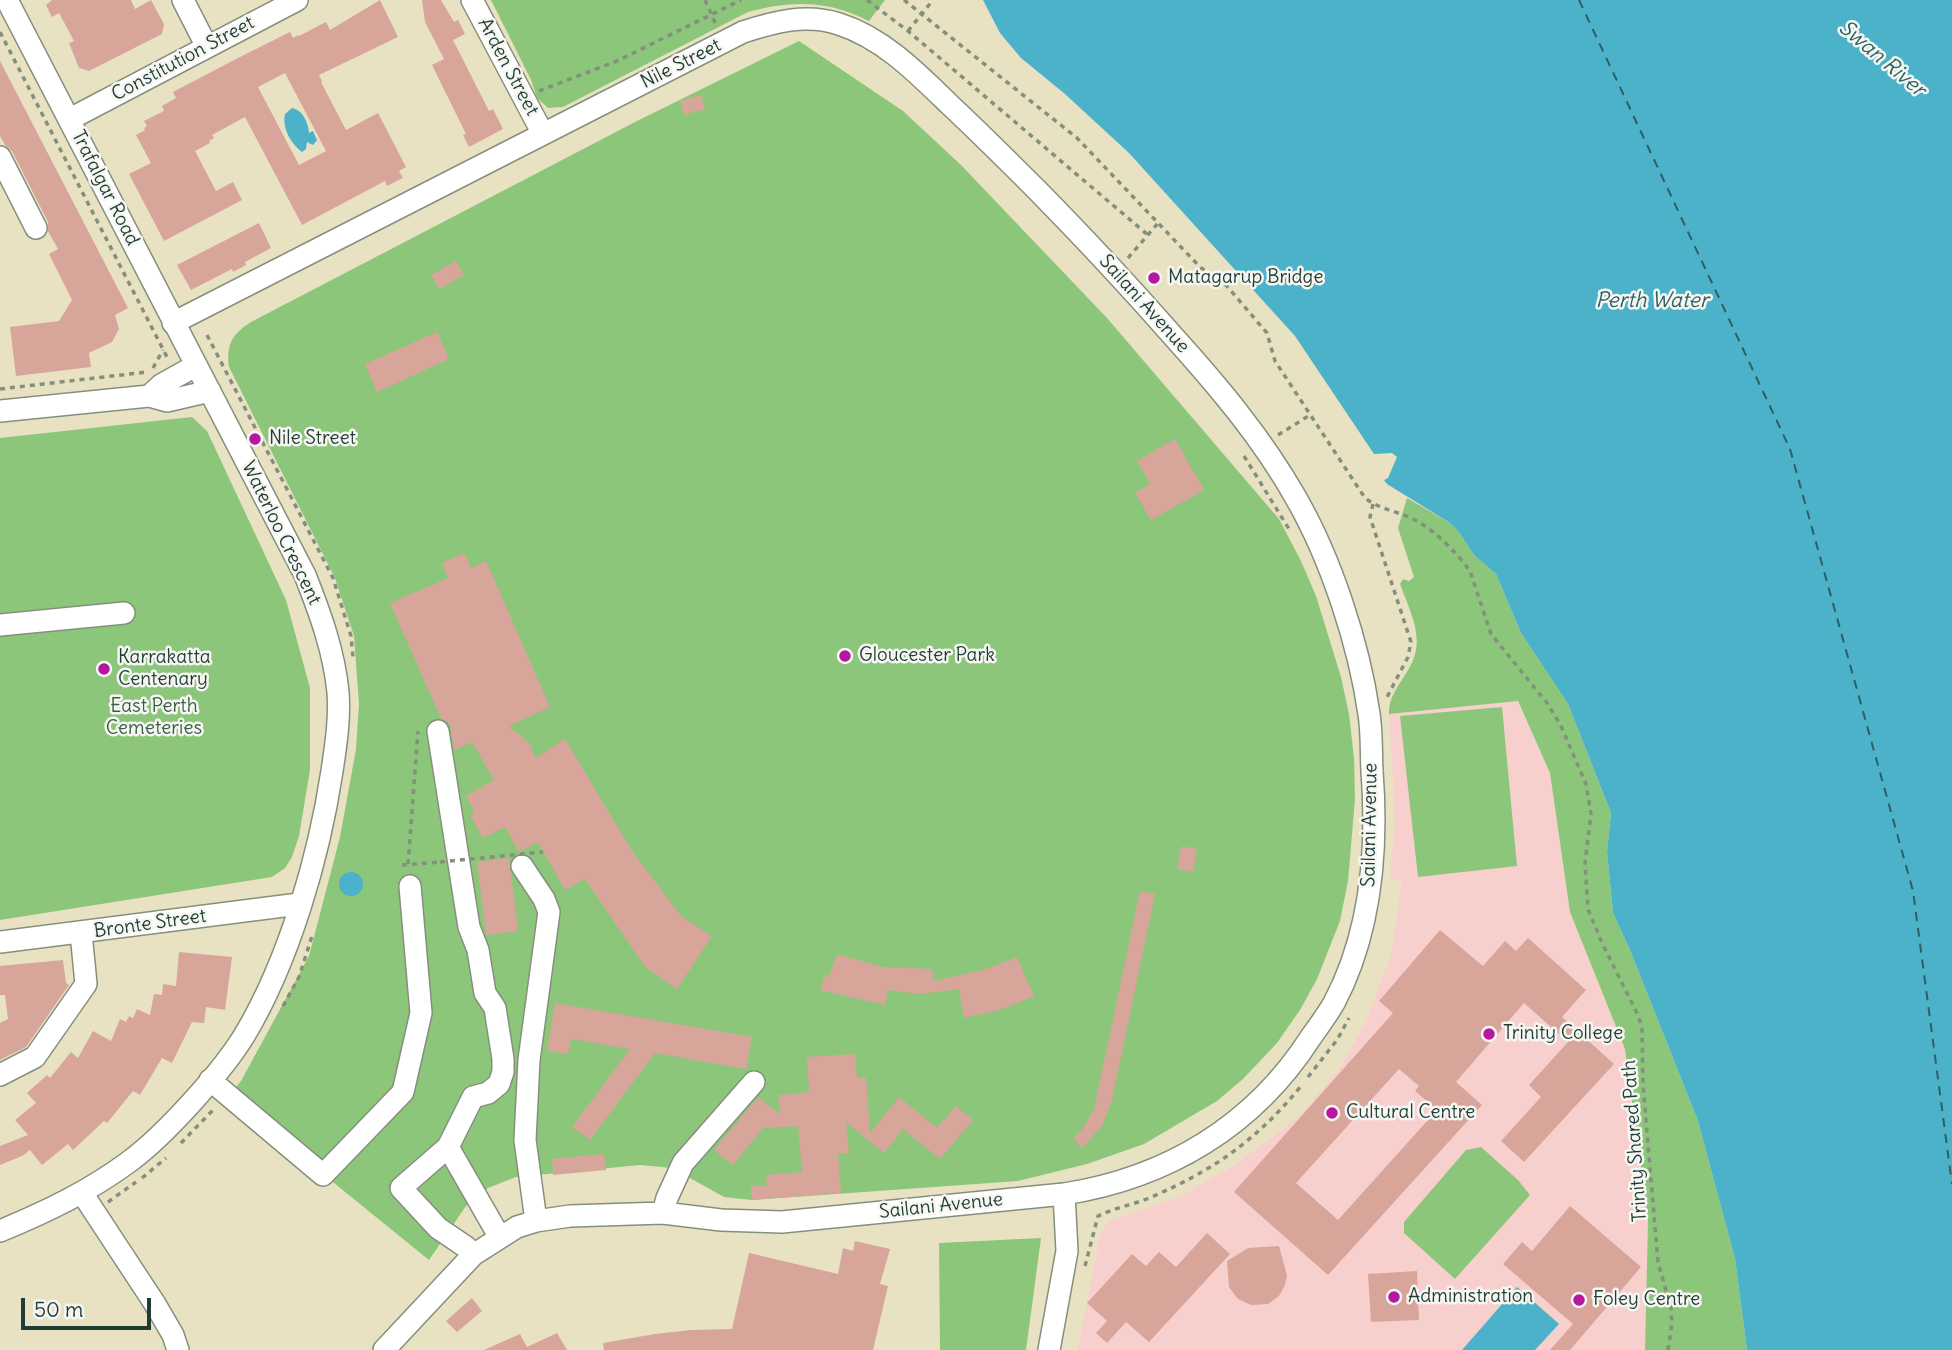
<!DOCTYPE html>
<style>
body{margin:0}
#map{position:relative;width:1952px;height:1350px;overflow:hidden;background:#e8e2c3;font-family:Delius,sans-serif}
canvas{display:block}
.scale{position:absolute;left:21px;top:1298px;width:130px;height:32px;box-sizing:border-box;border:4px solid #1f3d34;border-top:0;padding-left:9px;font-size:21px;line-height:24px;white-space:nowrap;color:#1f3d34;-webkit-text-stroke:5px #f6f6f2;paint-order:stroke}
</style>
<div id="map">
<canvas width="1952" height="1350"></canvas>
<div class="scale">50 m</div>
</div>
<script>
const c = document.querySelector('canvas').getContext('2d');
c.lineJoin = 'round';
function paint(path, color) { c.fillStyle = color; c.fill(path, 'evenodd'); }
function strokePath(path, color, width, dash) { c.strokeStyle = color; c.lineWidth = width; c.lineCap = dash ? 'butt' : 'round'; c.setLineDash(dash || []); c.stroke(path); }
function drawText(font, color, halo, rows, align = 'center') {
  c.font = font + ' Delius,sans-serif'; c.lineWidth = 5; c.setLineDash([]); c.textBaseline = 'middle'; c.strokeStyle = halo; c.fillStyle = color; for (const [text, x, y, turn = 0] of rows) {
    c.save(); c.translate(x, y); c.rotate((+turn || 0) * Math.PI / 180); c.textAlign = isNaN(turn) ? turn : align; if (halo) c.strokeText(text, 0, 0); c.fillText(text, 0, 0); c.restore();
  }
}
paint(new Path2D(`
 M1517 701 1550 773 1570 912 1625 1049 1648 1220 1645 1350H1078L1100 1235 1108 1222 1182 1195 1235 1165 1301 1115 1339 1069 1367 1020 1391 954 1402 881 1390 878 1395 818 1389 714Z`), '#f7d0ce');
paint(new Path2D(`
 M491 0H885L869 21C829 0 791 0 748 12L563 107 548 108 537 98 531 80Z
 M799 41 903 111 961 165 1107 318 1279 519 1301 561 1316 596 1341 677 1349 714 1354 758 1355 799 1348 881 1340 921 1317 979 1300 1010 1277 1043 1243 1079 1217 1101 1144 1144 1087 1164 1018 1181 752 1200 724 1197 672 1168 640 1165 516 1177 488 1188 466 1206 429 1260 228 1097 241 1081 309 956 340 837 356 749 359 704 354 636 335 578 229 367C226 345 232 334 251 322L637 121Z
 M192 417 207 431 286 600 310 688V770L299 836 292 857 285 868 272 877 0 920V438Z
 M1407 498 1450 523 1459 532 1474 555 1496 574 1521 633 1568 704 1611 813 1607 852 1613 913 1630 950 1698 1121 1735 1259 1747 1350H1645L1648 1220 1625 1049 1570 912 1550 773 1518 701 1389 714C1388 691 1410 675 1415 654 1422 632 1407 604 1400 584L1403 579 1409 581 1414 577 1398 528Z
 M1502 707 1517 866 1418 877 1400 716Z
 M1481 1147 1518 1180 1530 1195 1455 1279 1404 1233V1222L1466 1150Z
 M1041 1238 1026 1350H940L939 1243Z`), '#8cc67a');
paint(new Path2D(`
 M983 0H1952V1350H1747L1735 1259 1698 1121 1630 950 1613 913 1607 852 1611 813 1568 704 1521 633 1496 574 1474 555 1459 532 1450 523 1387 484 1384 480 1388 478 1397 457 1392 453 1374 454 1295 336 1129 153 1065 94 1021 58 1000 33Z
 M292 108C303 110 308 122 309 133L313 131 317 140 313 145 307 142 306 149 302 152C291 143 282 129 285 114Z
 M339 884a12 12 0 1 1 24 0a12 12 0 1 1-24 0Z
 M1517 1287 1559 1324 1535 1350H1462Z`), '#4bb2ca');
strokePath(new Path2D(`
 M1579 0 1790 449 1913 891 1952 1184`), '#2c6061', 2, [9, 7]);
paint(new Path2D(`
 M52 0H131L135 9 151 0 164 24 162 34 89 71 79 68 69 43 74 41 59 13 52 17 46 5Z
 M380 0 398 37 319 75 322 81 321 82 346 130 378 113 406 167 399 171 403 178 387 186 385 181 302 225 245 117 212 135 214 138 209 141 210 143 195 151 216 191 233 182 242 200 164 241 129 174 151 163 136 135 145 130 144 128 147 126 144 121 164 111 162 106 176 98 173 92 238 58 290 32 293 38 298 35 299 36 326 22 330 30ZM285 73 326 151 299 165 258 87Z
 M422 0H441L454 22 458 20 465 34 453 40 489 111 493 109 503 129 469 147 463 135 466 134 432 65 444 59 425 22Z
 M0 61 128 308 115 315 119 329 112 342 89 353 91 367 16 376 10 327 59 321 72 300 49 254 58 249 48 231V222L12 151 5 145 0 136Z
 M701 95 705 109 684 115 680 101Z
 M259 223 271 248 245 262 246 265 233 272 232 269 191 290 177 265Z
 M456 261 464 275 439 289 431 275Z
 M437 332 449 359 377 392 365 364Z
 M1175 439 1204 490 1151 520 1135 493 1150 484 1137 461Z
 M464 553 471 568 486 561 550 707 509 726 530 744 535 758 565 739 632 851 681 916 712 936 677 989 645 967 585 879 565 890 538 842 519 852 505 827 483 838 470 815 475 812 466 796 494 780 472 742 454 750 451 728 448 722 441 718 390 603 448 578 442 563Z
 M1181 846 1197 849 1193 872 1177 869Z
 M509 858 518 931 486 935 477 862Z
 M1140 891 1155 894 1112 1100 1102 1126 1082 1148 1073 1138 1082 1130 1094 1109Z
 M1440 930 1483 966 1505 941 1516 951 1528 938 1586 990 1562 1017 1614 1064 1524 1162 1501 1141 1541 1097 1529 1085 1568 1042 1524 1003 1456 1082 1482 1105 1328 1275 1234 1192 1393 1013 1379 1001ZM1399 1069 1419 1086 1415 1091 1437 1110 1338 1220 1296 1183Z
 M179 952 232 957 225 1010 206 1007 204 1023 192 1022 172 1063 162 1058 140 1095 133 1091 107 1123 104 1121 73 1150 68 1144 42 1165 30 1150 22 1156 0 1165V1146L28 1135 15 1120 36 1103 27 1093 47 1075 50 1078 71 1052 78 1058 93 1031 111 1041 120 1019 126 1022 129 1016 133 1018 137 1009 150 1015 154 994 162 995 163 984 176 986Z
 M837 954 883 967 932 969 933 981 987 969 1017 957 1034 996 1000 1010 964 1018 959 989 920 994 888 990 885 1005 820 990 825 975 829 977Z
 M63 960 66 983 69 985 26 1047 0 1060V1023L8 1019 5 995H0V966Z
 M555 1003 752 1037 746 1069 655 1053 590 1140 572 1127 630 1049 571 1039 568 1054 547 1050Z
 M855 1054 857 1078 866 1077 870 1133 899 1097 937 1128 956 1106 973 1120 940 1159 903 1129 884 1153 846 1122 849 1153 838 1154 841 1193 752 1200 751 1186 767 1185 766 1175 802 1172 798 1126 763 1128 733 1165 714 1150 758 1097 780 1114 778 1095 809 1092 807 1057Z
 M604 1154 606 1170 553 1175 552 1159Z
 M1570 1206 1641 1267 1570 1350H1550L1573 1324 1503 1264 1522 1242 1532 1251Z
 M1207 1233 1230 1254 1149 1342 1126 1322 1107 1343 1096 1333 1107 1321 1087 1303 1132 1254 1146 1266 1159 1252 1176 1267Z
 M855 1241 890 1249 880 1284 888 1286 873 1350H604L603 1343 655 1334 691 1330 732 1329 749 1253 838 1274 843 1248 853 1251Z
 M1279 1246 1287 1275 1285 1285 1279 1296 1268 1304 1251 1305 1238 1299 1229 1287 1227 1261 1248 1248Z
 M1417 1271 1419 1320 1371 1322 1368 1274Z
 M472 1298 482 1311 457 1332 446 1321Z
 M557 1333 567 1350H484L520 1334 527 1347Z`), '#d8a59b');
const minor = new Path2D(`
 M183 0 207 47
 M472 0 543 134
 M70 119 297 0
 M0 157 36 228
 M173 323 743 32C774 22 806 13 839 24 883 38 917 73 950 105 980 133 1009 162 1038 191 1084 238 1129 286 1172 335 1218 386 1262 438 1296 498 1331 559 1359 644 1369 714 1372 733 1371 752 1372 771 1378 849 1371 933 1334 1003 1327 1015 1319 1026 1311 1037 1254 1126 1167 1178 1064 1194L782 1222 721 1220 663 1213 570 1216 536 1221 517 1227 473 1255 384 1350
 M149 396 161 385 195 366
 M0 411 149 396 167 401 210 391
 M0 625 124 613
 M438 731 469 927 478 950 485 993 495 1008 503 1059V1072L499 1084 488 1093 473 1097 448 1147 401 1188 438 1228 466 1247 473 1255
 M522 866 544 899 549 912 529 1060 525 1140 536 1221
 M0 942 299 904
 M0 1075 35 1057 86 984 81 933
 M210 1080 323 1175 403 1092 421 1013 410 886
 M448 1147 499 1236
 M82 1193 155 1304 173 1335 178 1350
 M663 1213 667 1198 683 1163 754 1082
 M0 1231C46 1212 90 1191 130 1161 165 1135 221 1073 244 1036 289 961 319 857 332 771 336 745 340 718 338 692 334 651 320 613 305 575L7 0
 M1049 1350 1067 1251 1064 1194`);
strokePath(minor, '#84907c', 24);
strokePath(new Path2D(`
 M705 0 717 27
 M867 0 908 31 1148 235
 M904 0 1077 138 1201 268 1220 278 1267 333 1275 361 1365 498C1379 509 1396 511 1411 518 1434 529 1455 551 1470 571L1491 634 1547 703 1561 726 1586 784 1591 814 1585 863 1588 909 1602 943 1639 1017 1642 1029 1643 1085 1658 1262 1671 1309 1672 1323 1668 1350
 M0 32 168 359
 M539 91 617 61 741 0
 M1128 258 1159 222
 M207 335 333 578 351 636 353 657
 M153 368 163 350
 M0 389 147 372
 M1278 435 1310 415
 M1244 456 1289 529
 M1373 504 1370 517 1411 642 1408 657 1385 701
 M408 864 418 731
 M402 865 440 862
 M283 1006 299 977 313 933
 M1308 1077 1337 1040 1349 1018
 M181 1143 215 1108
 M142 1178 166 1158
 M108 1202 136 1182
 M1085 1266 1098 1216C1114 1208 1132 1205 1149 1198 1213 1171 1257 1140 1301 1086`), '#84907c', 3.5, [5, 5]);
strokePath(minor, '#fff', 21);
strokePath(new Path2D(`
 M908 31 933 0
 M440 862 543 852`), '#84907c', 3.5, [5, 5]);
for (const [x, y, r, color] of [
 [1154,278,7,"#b5179e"],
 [255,439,7,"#b5179e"],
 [845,656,7,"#b5179e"],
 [104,669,7,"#b5179e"],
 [1489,1034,7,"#b5179e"],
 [1332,1113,7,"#b5179e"],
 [1394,1297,7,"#b5179e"],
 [1579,1300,7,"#b5179e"]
]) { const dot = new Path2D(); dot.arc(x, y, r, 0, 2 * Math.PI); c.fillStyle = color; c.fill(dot); strokePath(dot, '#f6f6f2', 2.5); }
drawText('19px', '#1f3d34', '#f6f6f2', [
 ["Constitution Street",183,59,-28],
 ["Nile Street",681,64,-27],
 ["Arden Street",508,67,62],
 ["Trafalgar Road",105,188,63],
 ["Sailani Avenue",1144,304,48],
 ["Waterloo Crescent",281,533,64],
 ["Sailani Avenue",1370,825,-89],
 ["Bronte Street",150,924,-8],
 ["Trinity Shared Path",1635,1141,-94],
 ["Sailani Avenue",941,1206,-6]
]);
drawText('19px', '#1f3d34', '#f6f6f2', [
 ["Matagarup Bridge",1168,278],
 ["Nile Street",269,439],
 ["Gloucester Park",859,656],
 ["Karrakatta",118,658],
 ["Centenary",118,680],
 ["Trinity College",1503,1034],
 ["Cultural Centre",1346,1113],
 ["Administration",1408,1297],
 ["Foley Centre",1593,1300]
], 'left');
drawText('19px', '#3a5f46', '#f6f6f2', [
 ["East Perth",154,707],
 ["Cemeteries",154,729]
]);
drawText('italic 21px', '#2c6061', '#f6f6f2', [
 ["Swan River",1882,59,40],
 ["Perth Water",1652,301]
]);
</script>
